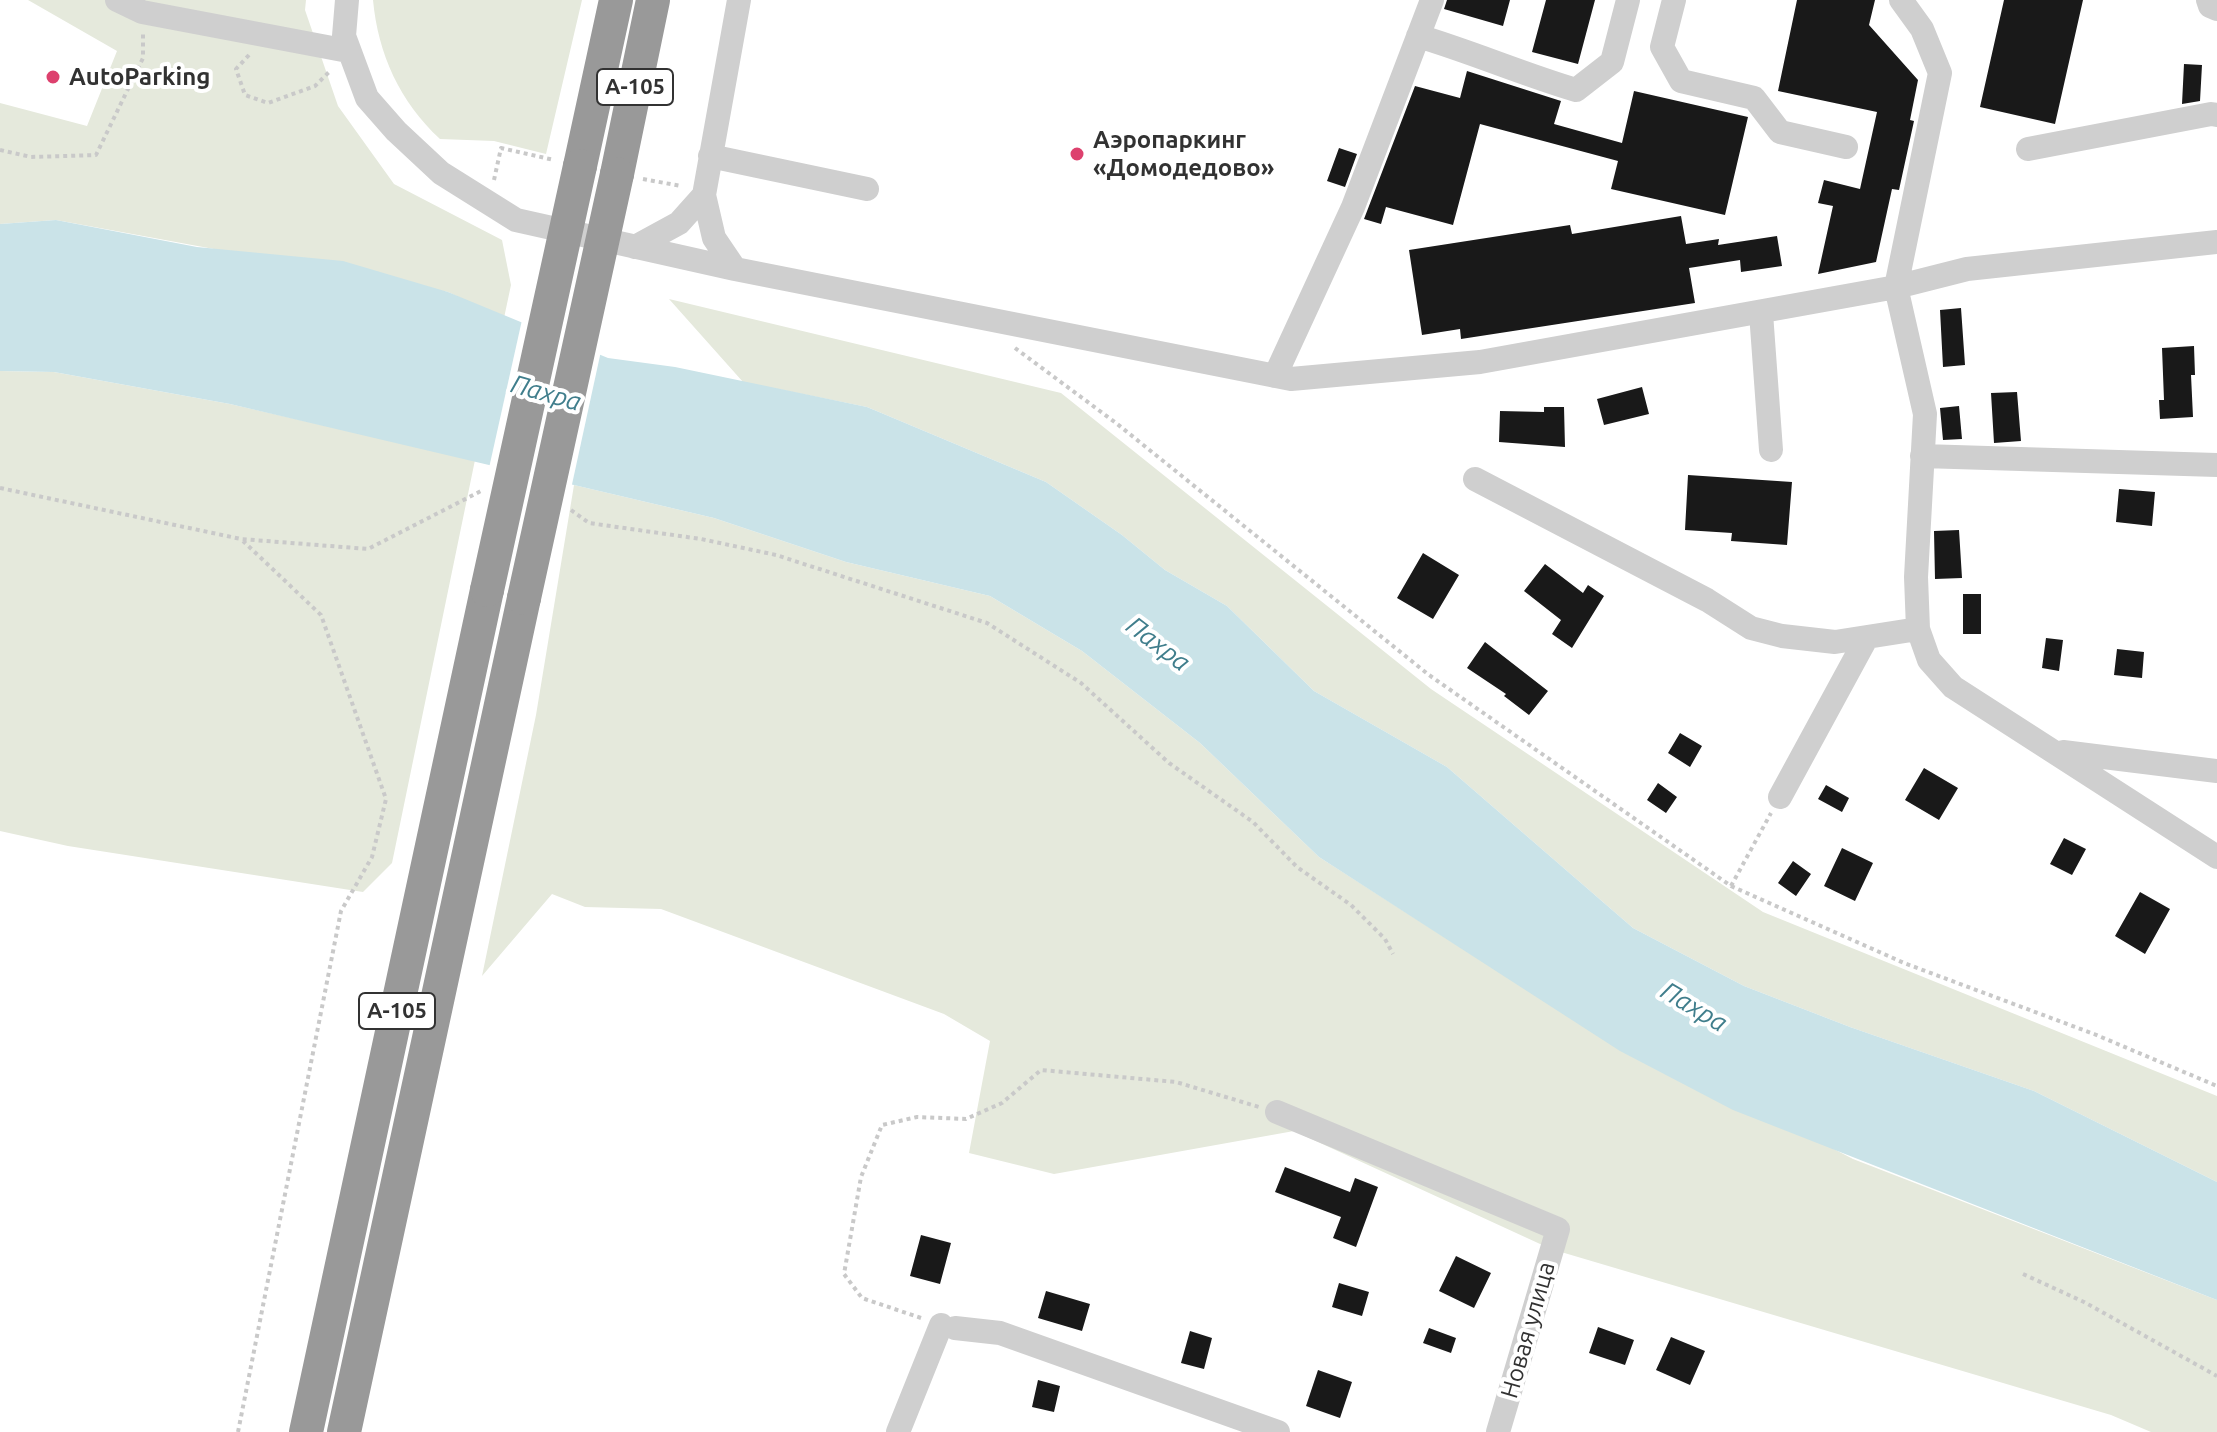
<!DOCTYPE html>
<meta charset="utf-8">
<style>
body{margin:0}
canvas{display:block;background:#fff}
</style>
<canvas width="2217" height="1432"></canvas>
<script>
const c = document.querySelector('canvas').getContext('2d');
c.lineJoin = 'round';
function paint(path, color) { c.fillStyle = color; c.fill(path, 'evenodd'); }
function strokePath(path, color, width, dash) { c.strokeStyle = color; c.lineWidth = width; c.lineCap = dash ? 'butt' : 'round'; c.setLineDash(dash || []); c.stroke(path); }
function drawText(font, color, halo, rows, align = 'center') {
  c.font = font + ' Ubuntu,sans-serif'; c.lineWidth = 8; c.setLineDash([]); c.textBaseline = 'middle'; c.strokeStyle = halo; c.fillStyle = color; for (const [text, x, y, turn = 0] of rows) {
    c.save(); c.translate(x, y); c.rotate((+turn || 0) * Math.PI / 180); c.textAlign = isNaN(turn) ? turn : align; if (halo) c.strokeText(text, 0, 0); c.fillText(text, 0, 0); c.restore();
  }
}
paint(new Path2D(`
 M28 0H306L305 10 338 106 394 184 502 240 511 285 504 318 448 292 56 220 0 224V103L87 126 117 51Z
 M373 0H582L546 154 494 141 440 139C400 102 378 54 373 0Z
 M669 299 1061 393 1431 689 1763 912 2217 1096V1182L2034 1091 1850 1027 1744 986 1633 928 1447 767 1314 691 1227 606 1165 570 1122 535 1046 482 867 407 743 382Z
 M0 371 54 372 230 404 475 460 392 863 363 892 68 846 0 831Z
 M574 485 714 518 846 562 990 596 1082 651 1200 743 1319 857 1529 991 1853 1159 2217 1300V1432H2151L2111 1415 1551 1249 1294 1131 1054 1174 969 1153 990 1041 944 1014 661 909 585 907 552 894 482 976 536 715Z`), '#e5e9dc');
paint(new Path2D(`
 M56 220 197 247 343 261 448 292 608 358 675 367 867 407 1046 482 1122 535 1165 570 1227 606 1314 691 1447 767 1633 928 1744 986 1850 1027 2034 1091 2217 1182V1300L1733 1110 1620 1051 1319 857 1200 743 1082 651 990 596 846 562 714 518 230 404 54 372 0 371V224Z`), '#cae3e8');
paint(new Path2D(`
 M522 320 601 351 571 489 489 468Z`), '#fff');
paint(new Path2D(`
 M1447 0H1510L1503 26 1444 9Z
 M1546 0H1595L1578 64 1532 52Z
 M1797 0H1875L1869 25 1918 80 1910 120 1914 121 1899 190 1892 189 1876 262 1818 274 1833 206 1818 203 1824 180 1860 189 1877 112 1778 91Z
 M2004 0H2083L2055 124 1980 107Z
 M2184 64 2202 65 2200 101 2182 104Z
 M1467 71 1561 101 1554 124 1622 143 1634 91 1748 117 1725 215 1611 189 1618 161 1480 124 1453 225 1386 207 1381 224 1364 219 1415 86 1460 98Z
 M1339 148 1357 154 1345 187 1327 181Z
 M1681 216 1686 244 1719 239 1718 245 1777 236 1782 266 1741 272 1740 260 1689 268 1695 303 1461 339 1460 329 1422 335 1409 250 1570 225 1572 234Z
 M1961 308 1965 365 1943 367 1940 310Z
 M2194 346 2195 375H2191L2193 417 2160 419 2159 400H2164L2162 348Z
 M1642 387 1649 414 1604 425 1597 399Z
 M2017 392 2021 441 1994 443 1991 393Z
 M1959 406 1962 439 1943 440 1940 408Z
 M1544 407H1564L1565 447 1499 442 1500 411 1544 412Z
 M1688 475 1792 482 1787 545 1731 541 1732 533 1685 530Z
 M2119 489 2155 492 2152 526 2116 522Z
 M1959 530 1962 578 1935 579 1934 531Z
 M1423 553 1459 575 1433 619 1397 598Z
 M1545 564 1583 593 1588 585 1604 596 1572 648 1552 634 1561 620 1524 591Z
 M1963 594H1981V634H1963Z
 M2046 638 2063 640 2059 671 2042 668Z
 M1485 642 1548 691 1529 715 1504 696 1506 694 1467 668Z
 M2117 649 2144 652 2142 678 2114 675Z
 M1680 733 1702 746 1690 767 1668 753Z
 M1924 768 1958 788 1939 820 1905 800Z
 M1658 783 1677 797 1666 813 1647 800Z
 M1826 785 1849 798 1842 812 1818 799Z
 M2064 838 2086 849 2072 875 2050 864Z
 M1842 848 1873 863 1855 901 1824 886Z
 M1793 861 1811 874 1796 896 1778 883Z
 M2140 892 2170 909 2145 954 2115 936Z
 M1285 1167 1350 1192 1355 1178 1378 1187 1356 1247 1333 1238 1341 1217 1275 1192Z
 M921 1235 951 1243 940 1284 910 1276Z
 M1456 1256 1491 1273 1474 1308 1439 1291Z
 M1339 1283 1369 1292 1362 1316 1332 1307Z
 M1046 1291 1090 1304 1082 1331 1038 1318Z
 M1598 1327 1634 1340 1625 1365 1589 1353Z
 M1429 1328 1456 1338 1451 1353 1423 1343Z
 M1190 1331 1212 1338 1204 1369 1181 1363Z
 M1671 1337 1705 1351 1690 1385 1656 1370Z
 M1318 1370 1352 1382 1340 1418 1306 1406Z
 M1038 1380 1060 1386 1054 1412 1032 1407Z`), '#191919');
strokePath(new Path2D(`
 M249 55 236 69 245 95 268 103 315 86 330 71
 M0 150 31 157 96 155 143 58V33
 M643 179 681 186
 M494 180 501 148 554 160
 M1015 348 1116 423 1429 675 1731 886 1904 963 2094 1034 2217 1086
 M0 488 241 539 368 549 481 491
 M571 510 589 523 701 539 776 555 987 623 1081 683 1169 763 1253 822 1297 867 1351 905 1385 939 1393 954
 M1731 886 1771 813
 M2023 1274 2084 1302 2217 1376
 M921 1318 862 1298 844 1274 861 1177 882 1125 917 1117 966 1119 1002 1103 1041 1070 1176 1082 1259 1107
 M238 1432 341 911 372 857 386 799 321 615 243 541`), '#c9c9c9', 4, [4, 4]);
strokePath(new Path2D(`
 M117 0 142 12 348 51
 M347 0 344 36 367 98 396 131 441 173 516 220 735 269 1291 379 1480 362 1896 287 1925 414 1916 577 1918 629 1929 660 1953 687 2217 857
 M1674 0 1662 47 1681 81 1754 98 1780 132 1846 147
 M1901 0 1922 29 1940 73 1896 287 1967 269 2217 242
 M2208 0 2210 6 2217 9
 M1418 36C1472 52 1522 74 1576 90L1612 62 1628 0
 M2028 149 2211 114 2217 115
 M710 156 867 189
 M635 247 679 223 704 195
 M735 269 714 238 704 195 739 0
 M1761 313 1771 450
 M1275 376 1353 207 1432 0
 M1922 456 2217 465
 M1475 479 1707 600 1751 628 1782 636 1835 642 1918 629
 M2063 752 2217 771
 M1780 797 1867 637
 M1277 1112 1558 1229 1498 1432
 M955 1328 1000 1333 1278 1432
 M898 1432 941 1325`), '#cfcfcf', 24);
strokePath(new Path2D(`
 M580 166 616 0
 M617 174 653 0
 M306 1432 487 590
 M344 1432 524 598`), '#999', 34);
strokePath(new Path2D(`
 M487 590 580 166
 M524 598 617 174`), '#999', 34);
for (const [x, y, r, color] of [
 [53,77,8,"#dd416e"],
 [1077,154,8,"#dd416e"]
]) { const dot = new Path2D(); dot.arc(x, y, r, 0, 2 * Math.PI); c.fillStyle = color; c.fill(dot); strokePath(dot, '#fff', 3); }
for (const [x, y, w] of [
 [635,87,76],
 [397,1011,76]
]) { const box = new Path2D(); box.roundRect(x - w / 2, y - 18, w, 36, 6); c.fillStyle = '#fff'; c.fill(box); strokePath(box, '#323232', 2); }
drawText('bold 22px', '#323232', null, [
 ["А-105",635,87],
 ["А-105",397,1011]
]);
drawText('bold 24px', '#323232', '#fff', [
 ["AutoParking",69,77],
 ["Аэропаркинг",1093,140],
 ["«Домодедово»",1093,168]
], 'left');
drawText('24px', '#323232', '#fff', [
 ["Новая улица",1528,1330,-74]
]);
drawText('italic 26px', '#407e8c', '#fff', [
 ["Пахра",546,393,16],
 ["Пахра",1158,644,37],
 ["Пахра",1694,1007,31]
]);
</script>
